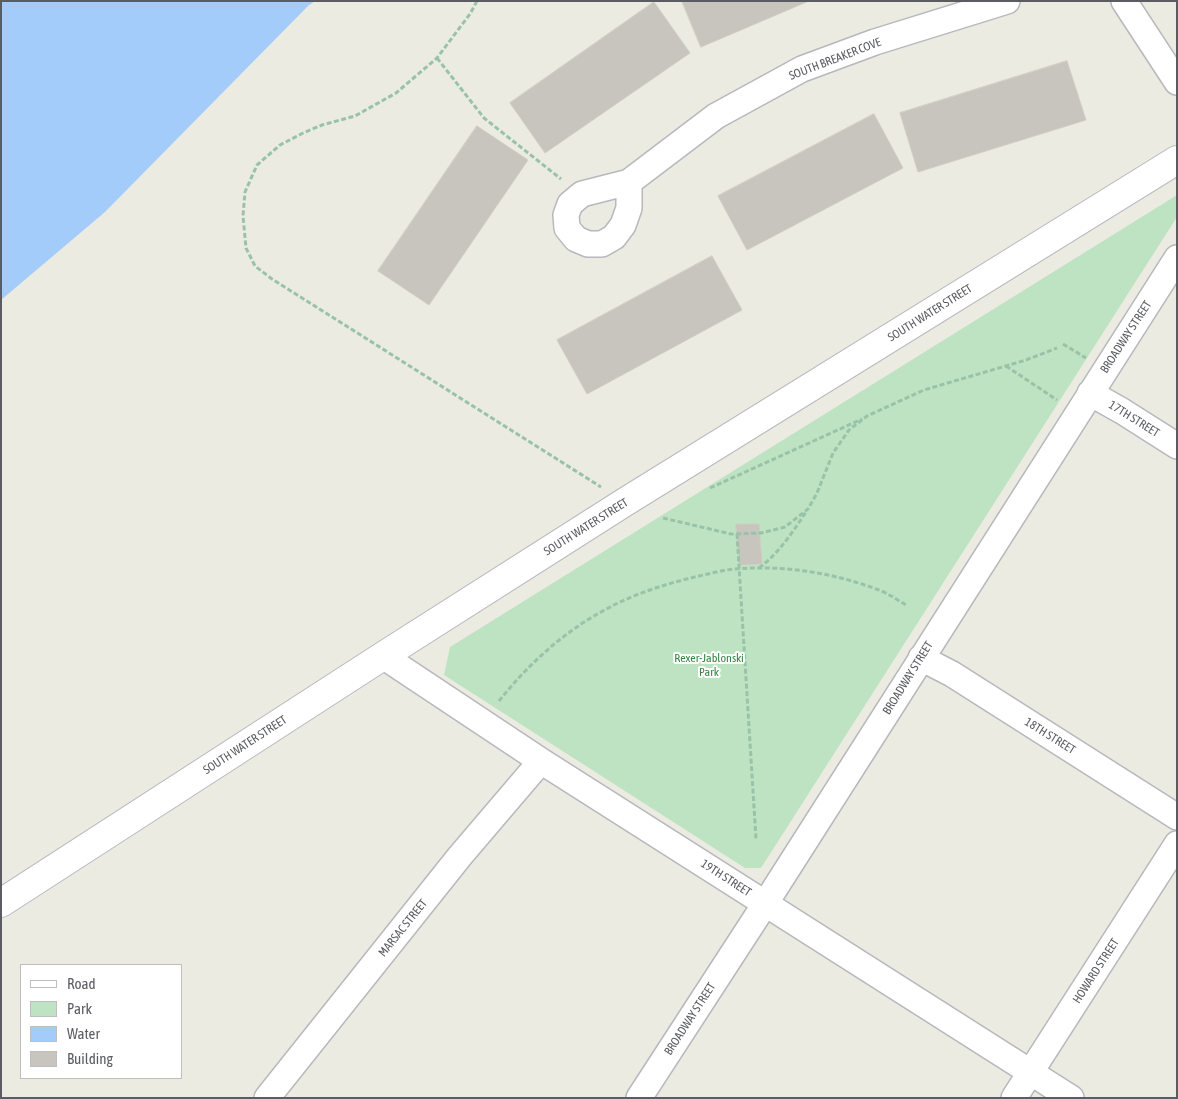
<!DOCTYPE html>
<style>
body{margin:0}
#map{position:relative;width:1178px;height:1099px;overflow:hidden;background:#ecebe1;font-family:"Asap Condensed",sans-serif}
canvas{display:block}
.frame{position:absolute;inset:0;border:2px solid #5a5c61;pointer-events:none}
.legend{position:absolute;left:20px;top:964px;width:162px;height:115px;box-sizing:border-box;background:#fff;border:1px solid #bdbec0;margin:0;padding:6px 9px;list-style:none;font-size:15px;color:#5a5c61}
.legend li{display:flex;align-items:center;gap:10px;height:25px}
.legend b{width:25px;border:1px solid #bdbec0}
</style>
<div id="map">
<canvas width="1178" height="1099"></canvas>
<div class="frame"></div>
<ul class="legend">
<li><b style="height:6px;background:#fff"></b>Road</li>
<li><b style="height:14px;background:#bee3c2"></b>Park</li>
<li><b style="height:14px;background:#a3ccfb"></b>Water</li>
<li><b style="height:14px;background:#c8c4be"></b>Building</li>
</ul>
</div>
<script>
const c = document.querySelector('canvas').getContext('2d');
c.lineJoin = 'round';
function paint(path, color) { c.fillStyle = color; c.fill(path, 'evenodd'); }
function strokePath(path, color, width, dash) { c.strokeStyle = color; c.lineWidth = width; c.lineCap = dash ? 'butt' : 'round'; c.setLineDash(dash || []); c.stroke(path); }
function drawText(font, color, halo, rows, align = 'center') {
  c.font = font + ' "Asap Condensed",sans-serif'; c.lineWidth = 4; c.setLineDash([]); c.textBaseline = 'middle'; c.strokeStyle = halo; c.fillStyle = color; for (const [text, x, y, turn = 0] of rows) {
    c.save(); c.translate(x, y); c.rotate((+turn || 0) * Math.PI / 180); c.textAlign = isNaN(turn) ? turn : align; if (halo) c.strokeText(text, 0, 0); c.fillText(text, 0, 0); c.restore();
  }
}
paint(new Path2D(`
 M1177 195V217L761 868H745L444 675 450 647Z`), '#bee3c2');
paint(new Path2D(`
 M1 1H315L308 6 105 212 1 300Z`), '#a3ccfb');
const building = new Path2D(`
 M682 1H809L701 47Z
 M654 2 690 53 545 153 510 103Z
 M1067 61 1086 120 918 172 900 113Z
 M874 114 903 168 747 250 718 196Z
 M477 126 528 160 429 305 378 271Z
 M712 256 742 310 587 394 557 340Z
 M736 524H759L762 564 739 565Z`);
paint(building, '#c8c4be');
strokePath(building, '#d0cdc0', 1);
const street = new Path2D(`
 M1124 1 1177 82
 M629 182V208L623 225 614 237 602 244H588L576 239 567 228 566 215 570 204 582 194 629 182 716 116 802 69 875 42 1007 1
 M1090 393 1122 411 1177 446
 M383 656 541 761 1071 1098
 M921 658 952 674 1177 817
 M267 1098 460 856 541 761
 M639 1098 765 904 1177 258
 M1014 1098 1177 844`);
const secondary = new Path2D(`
 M1 903 383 656 625 502 1177 160`);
strokePath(street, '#b7b8bd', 28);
strokePath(secondary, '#b7b9bf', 30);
strokePath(new Path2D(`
 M477 1 470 14 437 58 396 93 355 116 322 125 303 133 280 145 257 165 245 192 243 216 246 248 255 266 272 279 601 487
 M437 58 484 118 561 179
 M1063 344 1086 358
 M1006 366 1057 400
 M710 488 862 419
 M663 518 731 534 761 533 785 527 808 509 817 493 833 453 849 430 867 416 924 390 1026 360 1057 348
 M737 534 756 839
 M759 568C779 553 792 533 806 512
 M499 701C527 666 561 634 601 612 634 593 671 582 708 574 716 572 725 570 734 569 781 565 831 572 876 589 886 592 896 599 906 605`), '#98c3a8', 3, [5, 2.5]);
strokePath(street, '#fff', 25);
strokePath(secondary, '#fff', 28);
drawText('12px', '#5a5c61', '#fff', [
 ["SOUTH BREAKER COVE",835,59,-21],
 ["SOUTH WATER STREET",930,313,-32],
 ["BROADWAY STREET",1126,337,-57],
 ["17TH STREET",1134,419,32],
 ["SOUTH WATER STREET",586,527,-32],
 ["BROADWAY STREET",908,678,-58],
 ["18TH STREET",1050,736,32],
 ["SOUTH WATER STREET",245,745,-33],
 ["19TH STREET",726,878,33],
 ["MARSAC STREET",403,928,-51],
 ["HOWARD STREET",1096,971,-57],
 ["BROADWAY STREET",690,1019,-57]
]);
drawText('12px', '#388243', '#fff', [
 ["Rexer-Jablonski",709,658],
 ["Park",709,672]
]);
</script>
